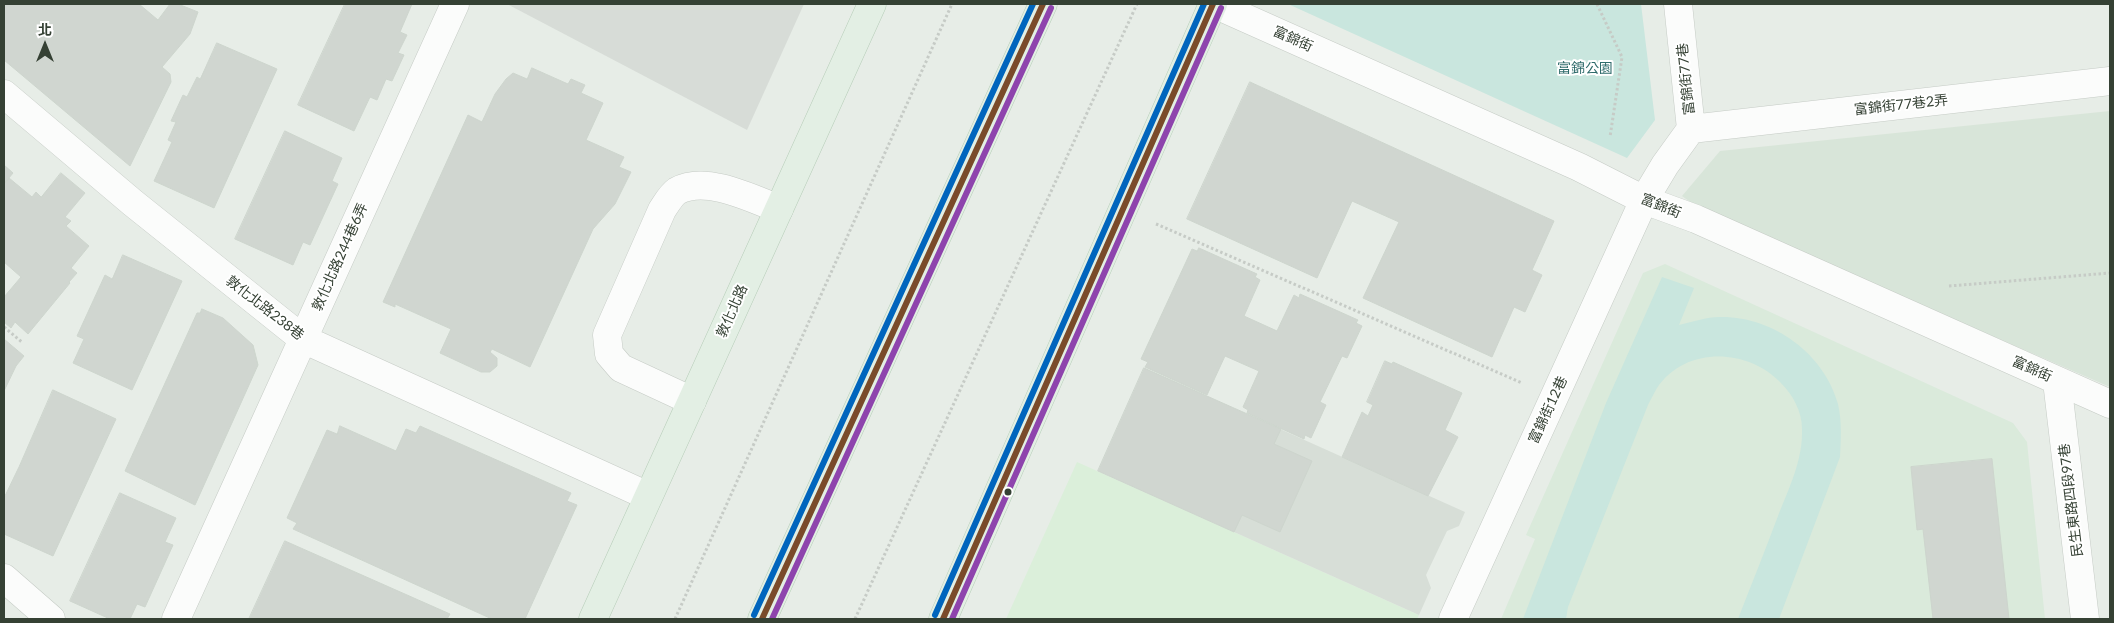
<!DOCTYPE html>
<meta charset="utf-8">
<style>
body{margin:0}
#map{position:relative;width:2114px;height:623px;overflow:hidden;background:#e7ede7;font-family:Lato,"Noto Sans TC",sans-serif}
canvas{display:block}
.frame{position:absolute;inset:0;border:5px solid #354134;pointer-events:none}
.north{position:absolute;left:20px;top:20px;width:50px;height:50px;-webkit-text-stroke:4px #fff;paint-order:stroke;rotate:0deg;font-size:14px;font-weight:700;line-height:20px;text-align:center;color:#354134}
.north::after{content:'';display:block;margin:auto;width:18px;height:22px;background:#354134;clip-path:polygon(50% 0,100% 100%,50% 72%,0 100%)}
</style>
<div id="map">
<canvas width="2114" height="623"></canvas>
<div class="frame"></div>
<div class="north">北</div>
</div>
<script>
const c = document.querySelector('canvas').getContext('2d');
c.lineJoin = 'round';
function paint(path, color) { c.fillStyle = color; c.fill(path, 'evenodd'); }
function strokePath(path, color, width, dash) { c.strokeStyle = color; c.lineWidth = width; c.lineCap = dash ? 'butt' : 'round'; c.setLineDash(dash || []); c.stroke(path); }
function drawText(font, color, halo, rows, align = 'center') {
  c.font = font + ' Lato,"Noto Sans TC",sans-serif'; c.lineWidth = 4; c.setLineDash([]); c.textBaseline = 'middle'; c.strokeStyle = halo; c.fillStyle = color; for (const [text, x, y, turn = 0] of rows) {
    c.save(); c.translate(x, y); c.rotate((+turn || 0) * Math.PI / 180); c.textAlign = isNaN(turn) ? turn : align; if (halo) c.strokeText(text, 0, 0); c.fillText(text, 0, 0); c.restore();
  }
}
paint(new Path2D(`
 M2110 111V387L1700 209 1682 196 1720 151Z`), '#d8e5d9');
paint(new Path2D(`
 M1077 462 1234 532 1419 615 1417 619H1006Z`), '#dbefda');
paint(new Path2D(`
 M1144 368 1465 512 1459 526 1447 531 1426 575 1431 588 1419 615 1098 471Z`), '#d7ded7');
paint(new Path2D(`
 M1665 264 2013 423 2027 442 2045 619H1501L1535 539 1526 535 1643 273Z`), '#daeadb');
paint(new Path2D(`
 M1288 4H1641L1655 120 1627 158Z
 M1662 277 1694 288 1679 325C1692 322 1706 317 1720 317 1772 316 1824 353 1838 404 1842 421 1841 440 1840 457L1779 619H1738C1751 585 1765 551 1778 516 1789 488 1803 460 1802 429 1802 411 1793 395 1780 382 1747 348 1685 346 1657 388 1654 393 1651 399 1648 405L1568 607 1566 619H1523L1606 403Z`), '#c9e6de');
paint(new Path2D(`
 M507 4H804L747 130Z`), '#d7dcd7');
const building = new Path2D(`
 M4 4H139L158 20 170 4H178L198 12 190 34 162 67 170 74 171 82 130 166 4 60Z
 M345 4H412L400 32 407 35 398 53 404 55 392 81 386 79 377 100 370 97 354 131 298 105Z
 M217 43 277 69 214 208 154 181 172 142 168 140 176 122 171 121 183 95 187 97 197 77 200 79Z
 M532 68 568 84 571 79 585 85 581 93 603 103 586 140 624 157 619 167 631 172 615 204 593 229 530 367 492 349 490 352 497 358V366L490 372H481L440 353 451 329 395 304V307L383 302 468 115 482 122 495 94 506 79 513 73 527 79Z
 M1250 82 1554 221 1532 270 1542 275 1525 312 1514 307 1492 357 1363 298 1399 222 1352 201 1317 278 1187 219Z
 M285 131 342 158 332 181 338 184 310 245 303 242 293 265 235 239Z
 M4 165 13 173 4 184Z
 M61 173 85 193 65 217 71 221 66 226 89 246 71 268 77 273 69 282 70 283 28 334 15 322 11 328 4 322V297L21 277 4 262V184L9 178 32 197 36 192 41 197Z
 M1199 248 1257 274 1255 277 1260 280 1244 316 1277 331 1294 295 1299 298 1300 294 1358 320 1356 323 1362 326 1347 358 1342 356 1320 402 1326 405 1311 438 1305 435 1304 439 1247 413 1248 410 1243 407 1259 371 1225 356 1207 395 1145 367 1148 362 1141 359 1192 249 1197 251Z
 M123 255 182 281 132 390 73 363 84 339 77 336 105 275 112 279Z
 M202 309 223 318 253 345 258 365 195 505 125 471 197 313H200Z
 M4 339 24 356 16 366 4 391Z
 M1385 361 1392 364 1393 362 1462 393 1445 430 1458 437 1428 496 1342 457 1362 412 1368 416 1373 405 1367 402Z
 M1144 368 1281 429 1274 444 1312 461 1280 532 1242 515 1234 532 1098 471Z
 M53 390 116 419 53 556 4 534V498L19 467Z
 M340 426 396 451 406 429 416 433 420 426 571 493 567 501 577 505 525 619H492L293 529 297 523 287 518 327 430 337 434Z
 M1992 459 2009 619H1933L1923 529 1917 530 1911 467Z
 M120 493 176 518 165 542 173 545 145 607 137 604 130 619H110L70 601Z
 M285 541 450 614 447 619H249Z`);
paint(building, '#d0d6d0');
strokePath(building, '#cdd5cd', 1);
const minor = new Path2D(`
 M1214 4 1579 167 1644 200 1696 219 2110 404
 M4 94 133 203 303 339 648 496
 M1691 129 2110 81
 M2057 381 2085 619
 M692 401 621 368 609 354 607 335 662 210C666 204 671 195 677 191 706 175 751 198 779 209
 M4 578 51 619
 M176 619 455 4
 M1453 619 1644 200 1665 165 1691 129 1678 4`);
const major = new Path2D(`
 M593 619 872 4
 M762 619 1043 4
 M943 619 1213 4`);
strokePath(minor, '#c5cbc5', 29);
strokePath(major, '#b6cdb8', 29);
strokePath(new Path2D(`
 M1597 4 1622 57 1610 137
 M1156 224 1522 383
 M1949 286 2110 273
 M4 327 23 343
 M675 619 952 4
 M855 619 1137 4`), '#c6cbc6', 3, [2.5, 2.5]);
strokePath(minor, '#fbfcfb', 28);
strokePath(major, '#e3efe4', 28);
strokePath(new Path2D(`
 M762 619 1043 4
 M943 619 1213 4`), '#7a4b2a', 6);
strokePath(new Path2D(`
 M772 619 1051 8
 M952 619 1221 8`), '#8e44ad', 6);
strokePath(new Path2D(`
 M754 615 1033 4
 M935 615 1204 4`), '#0065bd', 6);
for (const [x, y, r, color] of [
 [1008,492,4.5,"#354134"]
]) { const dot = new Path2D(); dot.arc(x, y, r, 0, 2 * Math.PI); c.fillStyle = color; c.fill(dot); strokePath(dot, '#fff', 2); }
drawText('14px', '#354134', '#fff', [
 ["富錦街",1293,39,24],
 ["富錦街77巷",1686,79,-96],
 ["富錦街77巷2弄",1901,105,-6],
 ["富錦街",1661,206,22],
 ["敦化北路244巷6弄",340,257,-66],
 ["敦化北路238巷",265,308,38],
 ["敦化北路",732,311,-66],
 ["富錦街",2032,369,24],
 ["富錦街12巷",1548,410,-65],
 ["民生東路四段97巷",2071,500,-97]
]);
drawText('14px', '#2f6b6b', '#fff', [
 ["富錦公園",1585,68]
]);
</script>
